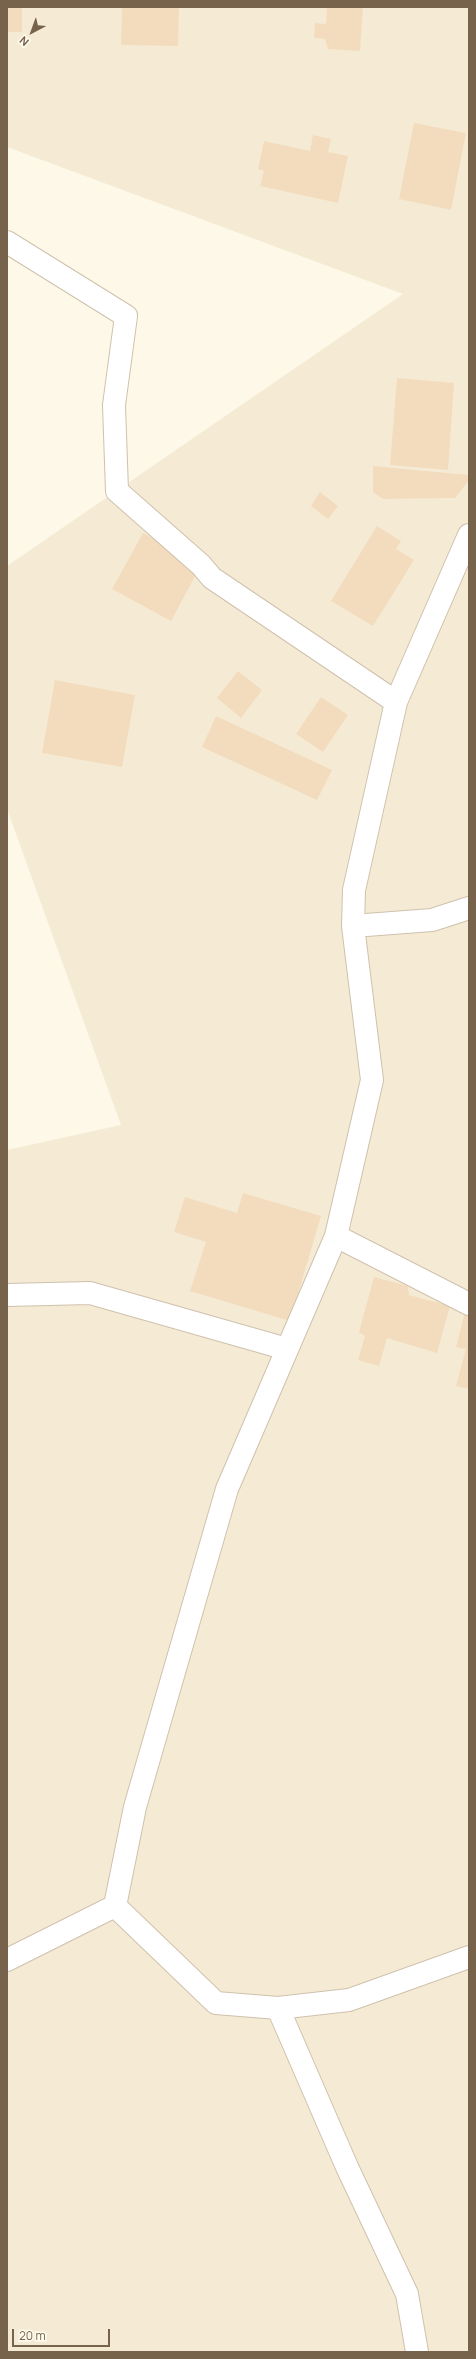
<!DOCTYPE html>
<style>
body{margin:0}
#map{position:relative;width:476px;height:2359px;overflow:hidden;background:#fdf8e7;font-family:Manrope,sans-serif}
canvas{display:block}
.frame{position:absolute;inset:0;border:8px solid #77624b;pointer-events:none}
.north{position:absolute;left:12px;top:12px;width:40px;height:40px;-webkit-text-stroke:3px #fffbee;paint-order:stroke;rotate:221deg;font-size:11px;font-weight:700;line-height:16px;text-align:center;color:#77624b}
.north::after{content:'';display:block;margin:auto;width:14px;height:18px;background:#77624b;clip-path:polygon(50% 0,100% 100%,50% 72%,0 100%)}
.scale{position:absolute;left:12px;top:2329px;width:98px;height:18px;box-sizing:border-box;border:2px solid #77624b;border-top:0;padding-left:5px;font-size:12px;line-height:14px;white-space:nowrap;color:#77624b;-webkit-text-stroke:3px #fffbee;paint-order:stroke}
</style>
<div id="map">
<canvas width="476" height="2359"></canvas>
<div class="frame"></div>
<div class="north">N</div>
<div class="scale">20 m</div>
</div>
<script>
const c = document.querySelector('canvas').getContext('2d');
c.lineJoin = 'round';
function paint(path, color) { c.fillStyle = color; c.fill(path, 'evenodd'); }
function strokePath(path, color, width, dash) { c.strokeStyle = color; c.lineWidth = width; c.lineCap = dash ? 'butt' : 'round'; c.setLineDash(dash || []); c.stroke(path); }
paint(new Path2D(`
 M7 7H469V2352H7V1150L121 1125 7 809V566L403 294 7 147Z`), '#f5ebd5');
paint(new Path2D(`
 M7 7H22V32H7Z
 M122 7H179L178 46 121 45Z
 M327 7H363L360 51 328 49 325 39 314 38 315 23 326 24Z
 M414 123 466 133 451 210 399 199Z
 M313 135 331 139 328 152 348 156 338 203 260 186 264 171 258 169 264 141 310 151Z
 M397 378 454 383 448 470 390 465Z
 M373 466 469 475V480L455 498 383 499 373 492Z
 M320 492 338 506 328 519 311 506Z
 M377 526 401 541 396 549 414 560 373 626 331 601Z
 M143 533 201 565 171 621 112 589Z
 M238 671 262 690 241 718 217 698Z
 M55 680 135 695 122 767 42 753Z
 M321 697 348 715 323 752 296 734Z
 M216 716 332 770 317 800 202 747Z
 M243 1193 321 1216 290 1321 190 1291 206 1242 174 1232 185 1197 237 1213Z
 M374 1277 408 1286 409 1295 450 1306 437 1353 387 1338 379 1366 358 1360 365 1336 359 1332Z
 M465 1312 469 1313V1389L456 1386 466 1349 456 1347Z`), '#f3dcbe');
const minor = new Path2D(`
 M7 242 126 316 114 405 117 491 201 565 212 578 396 702
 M353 926 432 920 469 908
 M336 1236 469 1304
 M7 1295 90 1293 287 1349
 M115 1906 135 1807 227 1489 336 1236 372 1080 353 926 354 890 396 702 469 535
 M7 1960 115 1906 216 2003 278 2008 349 2000 469 1957
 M278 2008 347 2167 407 2294 417 2352`);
strokePath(minor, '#cfc1ad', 24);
strokePath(minor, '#fff', 22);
</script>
